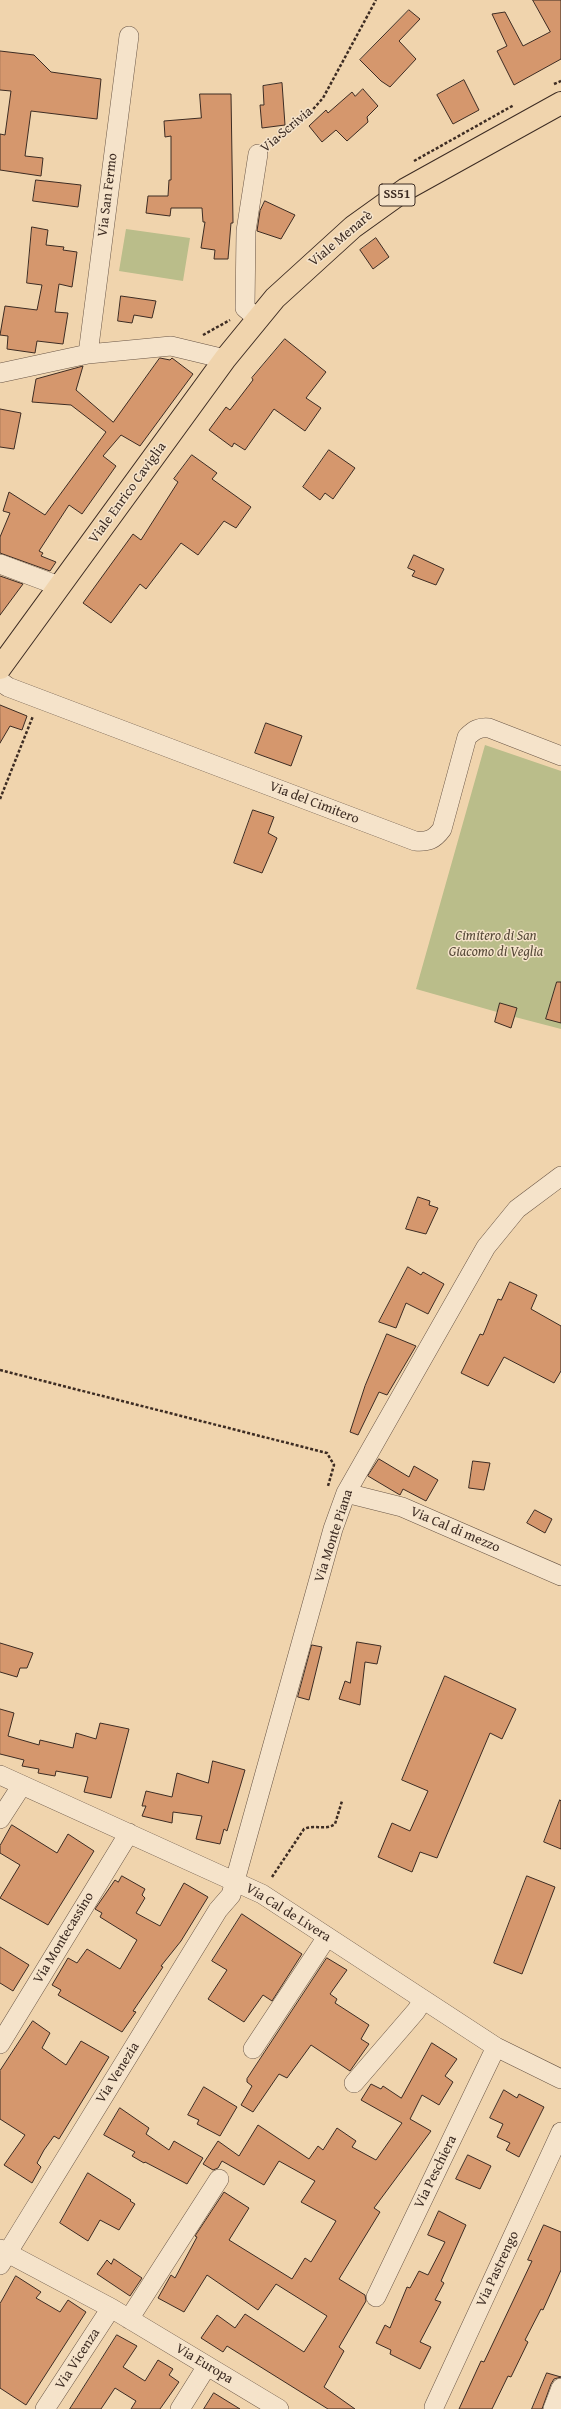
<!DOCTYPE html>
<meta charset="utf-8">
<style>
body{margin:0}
canvas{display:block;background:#f0d4ad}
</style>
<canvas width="561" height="2409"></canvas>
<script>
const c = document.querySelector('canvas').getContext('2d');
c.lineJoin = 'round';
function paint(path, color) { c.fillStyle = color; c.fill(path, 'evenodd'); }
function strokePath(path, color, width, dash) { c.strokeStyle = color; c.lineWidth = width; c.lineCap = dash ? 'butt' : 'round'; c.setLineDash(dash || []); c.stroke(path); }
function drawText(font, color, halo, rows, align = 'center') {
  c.font = font + ' "Gentium Book Plus",serif'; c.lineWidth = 3; c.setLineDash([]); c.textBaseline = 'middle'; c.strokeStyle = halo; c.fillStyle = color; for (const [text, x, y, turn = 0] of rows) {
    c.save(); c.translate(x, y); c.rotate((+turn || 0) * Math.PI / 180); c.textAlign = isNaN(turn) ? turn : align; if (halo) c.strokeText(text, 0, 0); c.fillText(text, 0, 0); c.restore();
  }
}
paint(new Path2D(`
 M126 229 190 238 183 281 119 271Z
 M485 745 561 771V1029L515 1017 511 1028 495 1022 497 1012 416 989Z`), '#babd8a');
const building = new Path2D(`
 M533 0H561V59L514 85 497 51 507 46 492 14 505 12 523 46 550 32Z
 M409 10 420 19 399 41 416 59 390 87 381 81 360 60Z
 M0 51 34 55 51 72 101 79 97 119 31 111 25 156 43 158 41 176 0 170V134L5 135 11 91 0 90Z
 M464 80 479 110 453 124 437 95Z
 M282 83 285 125 262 128 260 105H264L263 86Z
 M363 89 378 106 367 117 368 122 347 141 336 130 322 142 309 126 326 110 328 113 352 92 355 96Z
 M200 94H231L233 223H231L228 259H214L215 250 201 248 205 222H203L202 208H171L170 216 146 213 148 196H168L169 180H171V136L165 137 164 121 201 118Z
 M36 180 81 185 78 207 33 201Z
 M265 201 295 215 281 239 257 231 260 211Z
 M32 227 48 230 46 245 64 247 63 250 77 252 72 287 59 284 55 312 68 313 63 344 37 341 35 353 7 349 8 336 0 335 5 306 37 310 42 285 27 283Z
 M376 238 389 257 373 269 360 250Z
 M121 296 156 301 152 318 134 315 132 323 118 321Z
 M285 339 326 372 306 398 321 408 305 431 274 409 245 450 234 443 232 447 209 430 226 407 230 410 253 380 252 378Z
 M160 358 170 360 172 358 193 374 140 446 121 435 103 456 116 466 82 514 69 505 39 551 43 553 41 556 56 562 50 571 0 553V537L10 513 3 511 9 492 45 515 106 432 71 405 32 402 36 379 83 366 76 390 113 422Z
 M0 409 21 413 14 449 0 447Z
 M329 450 355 468 333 499 325 493 320 500 303 487Z
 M192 455 217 473 212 479 251 507 236 528 224 521 198 555 181 543 146 589 140 584 111 623 83 603 133 534 141 540 178 482 174 479Z
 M414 555 444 569 436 585 412 576 415 571 408 568Z
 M0 576 23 584 0 615Z
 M0 705 27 716 22 730 10 726 0 743Z
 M266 723 302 736 291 766 255 753Z
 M253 810 274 817 268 833 277 838 262 873 234 863Z
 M557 982H561V1023L546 1019Z
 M500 1003 517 1008 511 1028 495 1022Z
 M418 1197 430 1201 429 1205 438 1208 426 1234 406 1229Z
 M408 1267 421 1275 423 1272 444 1284 428 1314 406 1303 396 1328 379 1322Z
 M510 1282 537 1295 531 1309 561 1326V1371L554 1383 504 1357 488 1386 461 1373 480 1334 483 1335 498 1299 501 1300Z
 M387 1334 416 1346 387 1395 379 1392 358 1435 350 1432 365 1386Z
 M379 1459 409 1477 414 1466 438 1480 426 1501 403 1489 400 1495 368 1476Z
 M473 1461 490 1463 484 1490 469 1488Z
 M535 1510 552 1519 545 1533 527 1523Z
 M357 1642 381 1646 377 1664 365 1662 360 1705 339 1699 345 1681 350 1683Z
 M0 1643 33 1653 27 1668H20L17 1677 0 1672Z
 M312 1645 322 1647 309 1700 298 1697Z
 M445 1676 516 1709 502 1739 490 1733 437 1858 420 1852 412 1872 378 1857 392 1823 410 1831 428 1791 402 1780Z
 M0 1709 14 1713 8 1736 39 1745 40 1740 73 1748 76 1733 96 1739 100 1723 129 1729 111 1798 84 1792 88 1777 56 1771 55 1776 38 1773 39 1769 22 1766 24 1760 0 1754Z
 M213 1761 245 1770 227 1831 224 1829 220 1844 196 1839 202 1816 173 1812 172 1823 142 1816 146 1806H142L146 1791 172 1797 177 1773 208 1783Z
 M560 1800 561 1801V1849L544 1842Z
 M12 1825 57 1853 68 1834 94 1851 48 1925 0 1898 20 1865 0 1853V1846Z
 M122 1876 145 1889 142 1895 145 1898 136 1913 160 1926 184 1883 208 1897 181 1941 161 1966 163 1967 133 2011 136 2012 122 2032 58 1995 61 1990 52 1985 68 1958 77 1963 87 1949 120 1969 137 1940 100 1917 102 1913 95 1909 115 1880 118 1882Z
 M527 1876 555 1887 522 1974 494 1963Z
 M242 1914 302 1954 272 2001 263 1995 244 2022 208 1999 227 1970 212 1961Z
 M0 1947 29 1965 13 1991 0 1983Z
 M327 1958 347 1970 330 1994 337 1999 335 2003 369 2025 361 2039 369 2044 350 2071 311 2045 287 2078 279 2074 253 2112 241 2105 252 2086 247 2082V2079Z
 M33 2021 50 2033 42 2048 66 2065 81 2041 109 2057 59 2139 54 2136 44 2150 37 2163 41 2167 32 2183 4 2165 25 2135 0 2119V2071Z
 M432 2043 457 2059 445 2076 453 2082 439 2105 422 2095 410 2119 431 2131 374 2208 380 2212 339 2279 365 2295 366 2301 339 2347 344 2351 324 2387 355 2409H328L227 2346 223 2352 201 2338 217 2315 235 2328 245 2314 304 2352 327 2316 276 2284 258 2310 207 2275 184 2312 158 2298 171 2275 175 2278 197 2237 195 2236 224 2192 249 2208 229 2240 292 2279 305 2258 311 2262 336 2221 301 2202 315 2181 279 2161 264 2185 222 2161 218 2168 213 2170 203 2164 218 2141 239 2156 258 2125 309 2159 318 2146 323 2150 337 2128 356 2141 352 2147 376 2160 402 2123 361 2100 371 2084 381 2089 383 2086 401 2098Z
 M204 2087 237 2107 220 2136 197 2124 199 2120 188 2115Z
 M504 2090 517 2098 519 2094 544 2107 519 2157 506 2150 510 2143 497 2137 503 2124 490 2118Z
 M120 2108 149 2128 146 2134 169 2150 174 2141 203 2158 187 2184 145 2162 144 2163 132 2156 135 2152 104 2135Z
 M468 2155 491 2166 480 2189 456 2179Z
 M88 2173 131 2200 130 2201 135 2204 119 2230 100 2220 88 2241 60 2223Z
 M439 2211 466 2225 441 2281 444 2283 435 2300 441 2302 420 2342 431 2347 420 2369 390 2354 391 2350 376 2343 385 2325 390 2328 407 2287 410 2288 419 2271 428 2275 445 2242 428 2235Z
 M544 2225 561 2232V2270L543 2310 541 2309 525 2340 528 2342 511 2377 508 2376 492 2409H459L481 2361 484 2362 532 2261 528 2260Z
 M114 2259 142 2278 130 2296 97 2274 107 2260 111 2264Z
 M16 2276 41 2292 36 2298 60 2312 68 2300 86 2312 26 2405 0 2388V2304Z
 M117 2335 137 2346 123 2367 145 2381 158 2360 173 2369 169 2375 179 2382 160 2409H131L136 2401 115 2388 101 2409H70Z
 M547 2373 561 2377 554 2379 551 2384 542 2409H532Z
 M214 2393 240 2409H204Z`);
paint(building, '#d5976d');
strokePath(building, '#3d2c23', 1);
const minor = new Path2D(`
 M257 318 245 308 246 231 258 154
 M88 354 129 36
 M0 373 88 354 171 346 225 359
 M0 564 59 586
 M0 681 8 687 415 841C428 842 434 840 442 829L467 737C474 730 479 727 489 728L561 756
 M346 1493 402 1507 561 1576
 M0 1775 262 1894 496 2047 561 2079
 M0 1819 22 1785
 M0 2044 129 1833
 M253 2049 327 1937
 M354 2083 416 2011 423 2000
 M0 2249 111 2308 279 2409
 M0 2265 218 1910 231 1895 333 1529 346 1493 486 1247 517 1209 561 1176
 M376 2297 496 2047
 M129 2319 219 2179
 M434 2407 561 2132
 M45 2409 111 2308
 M180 2409 207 2366
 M553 2409 561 2388`);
const major = new Path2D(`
 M0 668 225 359 275 298 353 227 406 189 561 103`);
strokePath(minor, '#6a5646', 20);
strokePath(major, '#3d2c23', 24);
strokePath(new Path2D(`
 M554 84 561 81
 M271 144 307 116 323 98 376 0
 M414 161 514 105
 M203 335 230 320
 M0 799 33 716
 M0 1370 327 1453 334 1465 328 1486
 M272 1877 304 1829C315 1824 325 1831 335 1824L342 1801`), '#3d2c23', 2.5, [3, 2]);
strokePath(minor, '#f5e3ca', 19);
strokePath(major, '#f0d4ad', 22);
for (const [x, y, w] of [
 [397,195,36]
]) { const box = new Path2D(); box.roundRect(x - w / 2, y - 11, w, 22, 3); c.fillStyle = '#f5e3ca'; c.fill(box); strokePath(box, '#3d2c23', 1); }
drawText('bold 13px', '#3d2c23', null, [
 ["SS51",397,195]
]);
drawText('14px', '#3d2c23', '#f5e3ca', [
 ["Via Scrivia",287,130,-40],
 ["Via San Fermo",108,195,-83],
 ["Viale Menarè",341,239,-40],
 ["Viale Enrico Caviglia",128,493,-54],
 ["Via del Cimitero",314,803,21],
 ["Via Cal di mezzo",455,1530,23],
 ["Via Monte Piana",334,1536,-72],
 ["Via Cal de Livera",288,1913,32],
 ["Via Montecassino",64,1938,-59],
 ["Via Venezia",118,2073,-58],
 ["Via Peschiera",436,2172,-64],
 ["Via Pastrengo",498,2269,-65],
 ["Via Vicenza",78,2359,-57],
 ["Via Europa",204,2364,31]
]);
drawText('italic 14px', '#564938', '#f5e3ca', [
 ["Cimitero di San",496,936],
 ["Giacomo di Veglia",496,952]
]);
</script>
